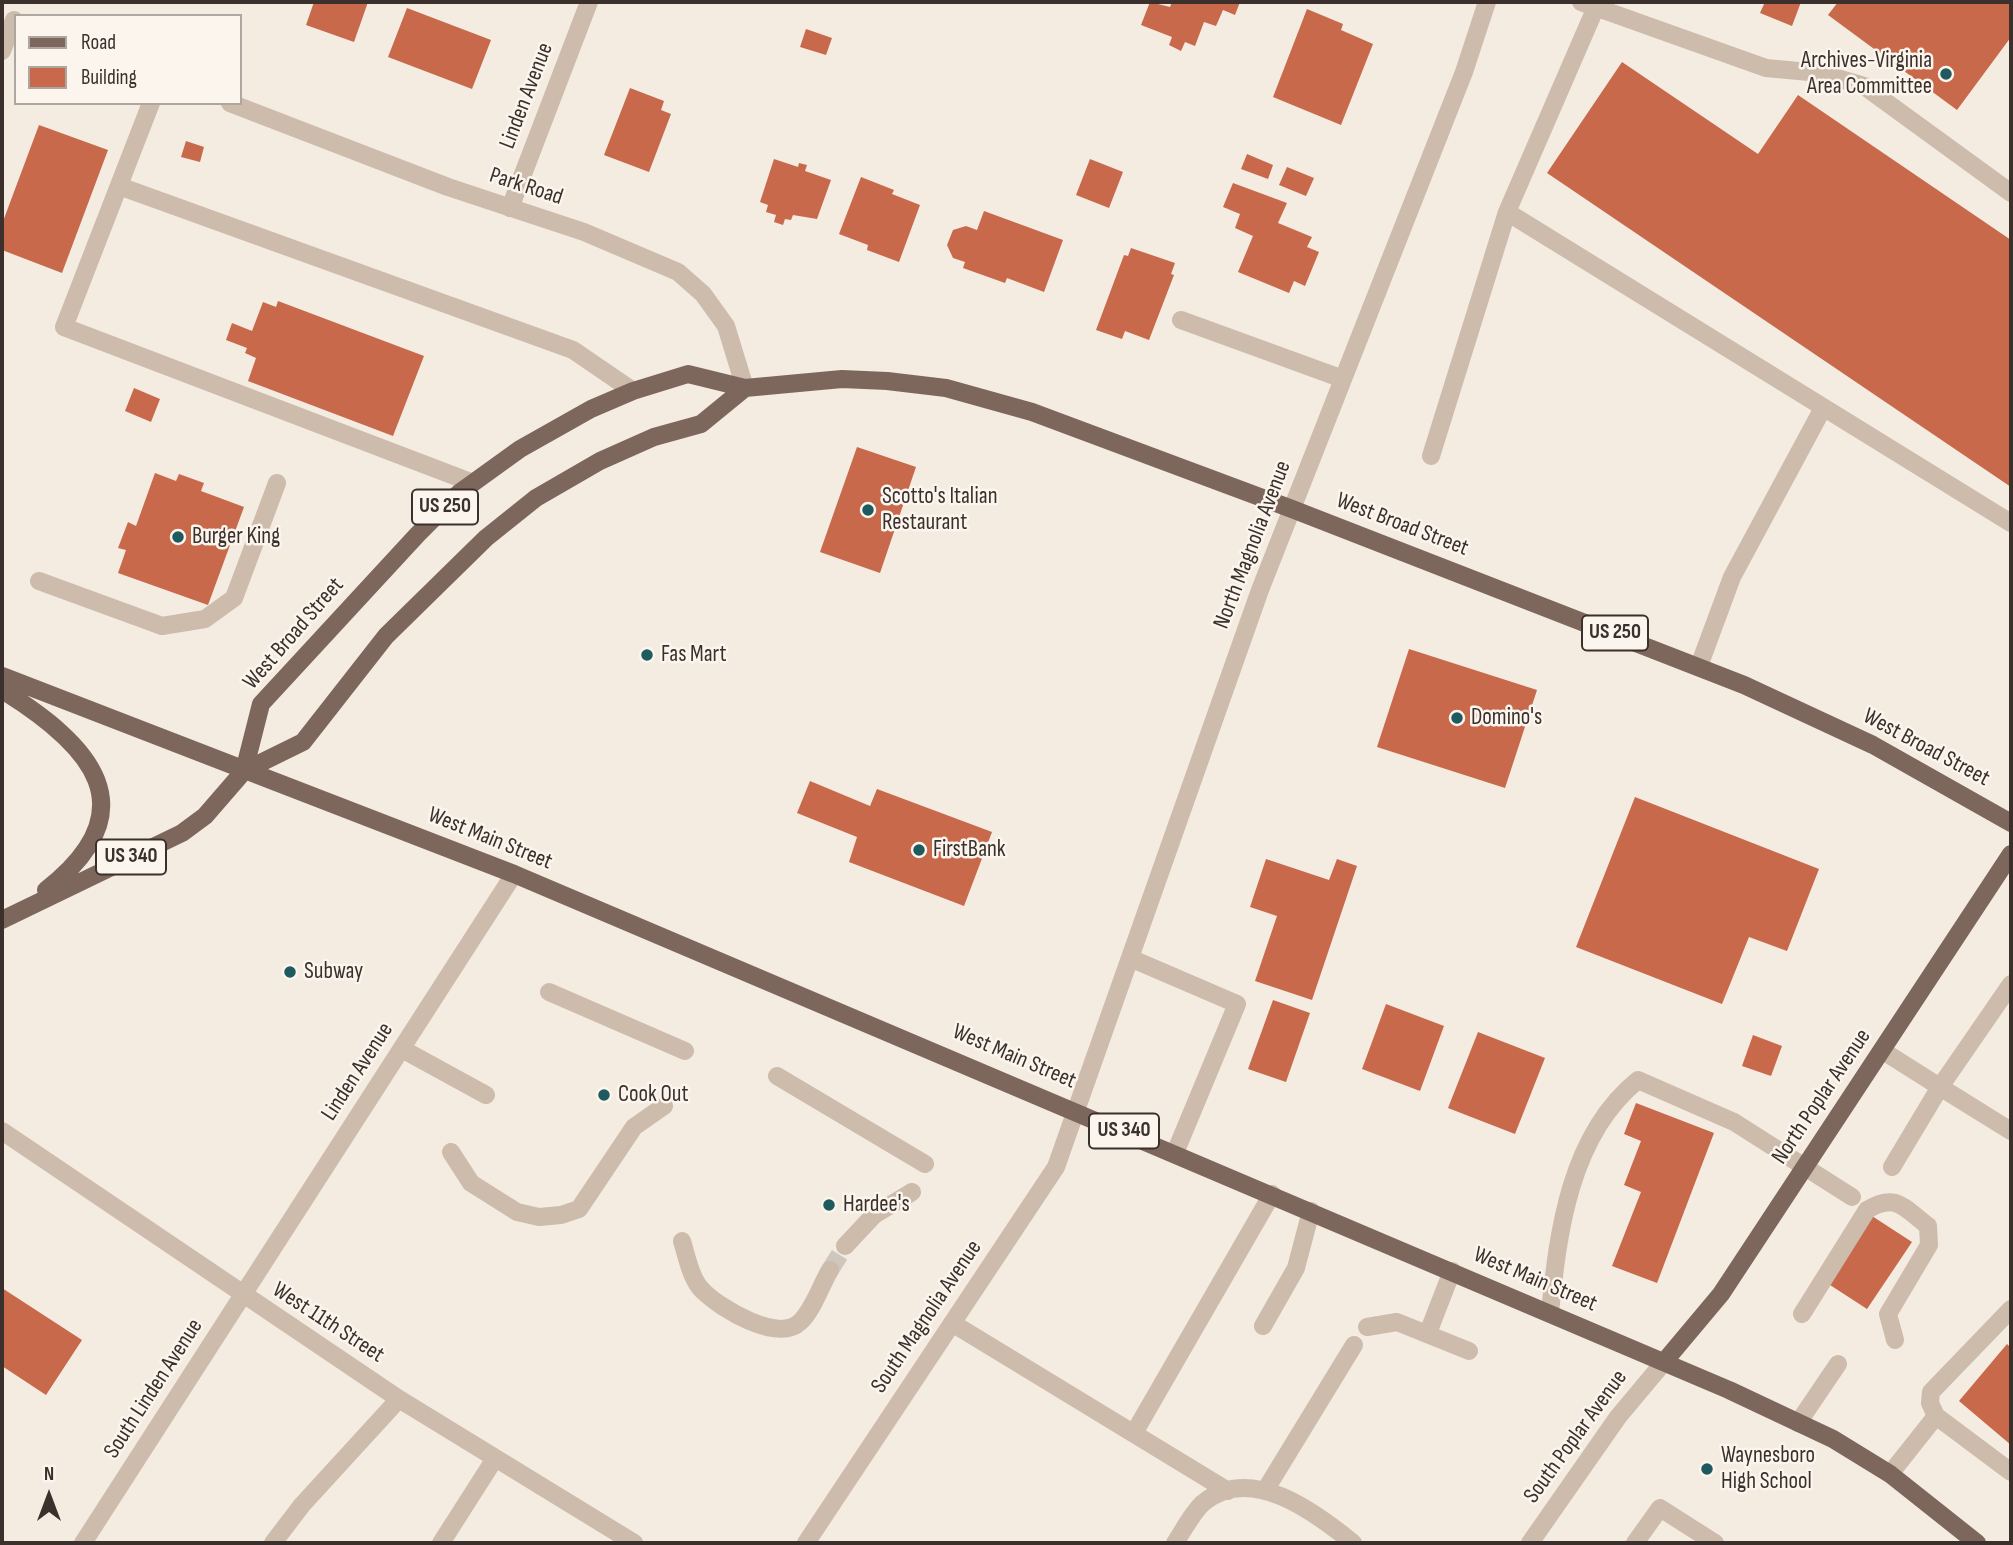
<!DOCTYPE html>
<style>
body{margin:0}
#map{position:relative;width:2013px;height:1545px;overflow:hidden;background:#f4ebe1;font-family:"Sofia Sans Condensed",sans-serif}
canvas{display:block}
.frame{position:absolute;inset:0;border:4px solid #3b302b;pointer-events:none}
.legend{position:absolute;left:14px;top:14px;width:228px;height:91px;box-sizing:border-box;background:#fbf5ee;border:2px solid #aea6a0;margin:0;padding:9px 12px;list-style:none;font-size:21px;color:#3b302b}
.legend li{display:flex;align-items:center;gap:14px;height:35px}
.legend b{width:35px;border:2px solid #aea6a0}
.north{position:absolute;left:14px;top:1461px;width:70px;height:70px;-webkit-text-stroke:5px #fbf5ee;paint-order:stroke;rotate:0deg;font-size:19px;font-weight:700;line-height:28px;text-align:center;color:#3b302b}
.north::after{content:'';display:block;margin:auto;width:24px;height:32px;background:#3b302b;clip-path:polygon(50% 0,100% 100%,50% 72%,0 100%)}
</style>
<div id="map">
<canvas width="2013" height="1545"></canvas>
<div class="frame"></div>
<ul class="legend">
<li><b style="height:9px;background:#7d675c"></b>Road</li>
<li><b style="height:19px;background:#c8694b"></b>Building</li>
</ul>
<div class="north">N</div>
</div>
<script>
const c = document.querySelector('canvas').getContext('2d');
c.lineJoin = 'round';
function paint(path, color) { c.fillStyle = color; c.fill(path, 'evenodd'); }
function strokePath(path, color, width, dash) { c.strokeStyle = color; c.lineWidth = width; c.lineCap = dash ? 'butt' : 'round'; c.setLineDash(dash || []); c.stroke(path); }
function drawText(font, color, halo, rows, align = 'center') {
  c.font = font + ' "Sofia Sans Condensed",sans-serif'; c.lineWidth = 5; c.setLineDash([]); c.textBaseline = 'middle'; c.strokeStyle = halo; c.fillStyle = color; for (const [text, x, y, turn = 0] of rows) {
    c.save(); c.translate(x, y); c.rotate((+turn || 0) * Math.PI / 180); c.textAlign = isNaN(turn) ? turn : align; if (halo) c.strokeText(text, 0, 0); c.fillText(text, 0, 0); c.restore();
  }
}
paint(new Path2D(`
 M314 2H368L354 42 306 25Z
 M1150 2 1170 7 1172 2H1240L1235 15 1223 10 1216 26 1204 22 1195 46 1185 42 1181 51 1169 45 1172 37 1141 25Z
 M1765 2H1801L1792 26 1760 13Z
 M1838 2H2011V37L1957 110 1828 15Z
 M407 8 491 40 472 89 388 57Z
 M1307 9 1343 24 1341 30 1373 44 1341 125 1273 97Z
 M806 29 832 38 826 55 800 47Z
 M1622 62 1758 154 1798 95 2011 240V487L1547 173Z
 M630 88 664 101 661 110 671 114 649 172 604 155Z
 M39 125 108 150 62 273 2 250V224Z
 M186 141 204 147 200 162 181 157Z
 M1247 154 1273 165 1268 179 1241 169Z
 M774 159 798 167 799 163 807 165 805 171 831 180 817 219 793 215 791 220 785 219 783 225 774 222 776 215 766 212 768 205 760 202Z
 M1090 159 1123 172 1109 208 1076 195Z
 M1287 167 1314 178 1306 196 1279 185Z
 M861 177 894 190 892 194 920 205 899 262 867 250 868 245 839 234Z
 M1233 183 1287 203 1278 223 1312 237 1307 247 1319 252 1305 286 1294 281 1289 293 1238 272 1253 236 1235 228 1240 214 1223 207Z
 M984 211 1063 240 1044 292 1007 278 1005 283 963 268 965 262 953 258 947 245 953 230 966 226 977 230Z
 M1131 248 1175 263 1171 274 1174 275 1149 340 1125 331 1122 339 1096 330 1124 255 1128 256Z
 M278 301 424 356 393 436 248 381 256 358 245 353 247 348 226 340 232 323 252 331 263 302 276 307Z
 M134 388 160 399 151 422 125 411Z
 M857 447 916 467 880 573 820 552Z
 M155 473 176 481 179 474 204 483 201 491 244 507 208 605 118 573 126 550 118 548 128 522 136 526Z
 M1409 649 1537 690 1505 788 1377 747Z
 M810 781 870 806 877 789 992 832 964 906 849 862 857 837 797 813Z
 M1635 797 1819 869 1787 951 1749 937 1722 1004 1576 947Z
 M1266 859 1329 880 1337 859 1357 866 1312 1000 1255 981 1277 916 1250 907Z
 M1273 1000 1310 1013 1286 1082 1248 1069Z
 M1386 1004 1444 1026 1420 1091 1362 1069Z
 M1478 1032 1545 1058 1515 1134 1448 1108Z
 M1753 1035 1782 1046 1771 1076 1742 1066Z
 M1636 1103 1714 1133 1657 1283 1612 1266 1641 1192 1624 1185 1641 1141 1624 1134Z
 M1872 1216 1912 1242 1867 1309 1827 1283Z
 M2 1288 82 1340 46 1395 2 1366Z
 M2007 1344 2011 1348V1445L1959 1401Z`), '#c8694b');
strokePath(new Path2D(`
 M830 1270 845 1246`), '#cfc6bd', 18, [18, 9]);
strokePath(new Path2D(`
 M1581 2 1766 68 1820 73 1864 86 2011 193
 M1596 7 1507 212 2011 523
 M2 51 14 20
 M151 103 64 327 473 483
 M230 103 448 187 584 232 678 272 703 294 726 326 745 388
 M119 186 573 350 633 391
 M510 208 589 2
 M1181 320 1343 379
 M1431 456 1507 212
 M39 581 162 626 205 619 234 598 277 483
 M1699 666 1732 577 1823 408
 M1130 958 1237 1004 1175 1153
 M2011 984 1940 1087 2011 1131
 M549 992 685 1051
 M402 1049 486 1095
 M1883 1051 1940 1087 1892 1167
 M777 1076 925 1164
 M2 1131 399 1399 634 1543
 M451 1152 471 1183 517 1212 539 1217 561 1215 579 1209 634 1127 664 1106
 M682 1241C687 1257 691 1280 703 1291 721 1309 778 1343 800 1322 813 1310 821 1285 830 1270
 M845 1246 874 1215 912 1192
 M1550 1313C1558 1231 1570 1135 1638 1080L1734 1122 1852 1197
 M1802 1314 1867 1210C1896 1192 1904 1208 1928 1226L1929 1245 1888 1314 1895 1340
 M952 1323 1228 1491
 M1263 1326 1296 1268 1311 1211
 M1367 1327 1397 1322 1469 1351
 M1428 1333 1452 1271
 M1936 1416 2011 1472
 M1798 1423 1838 1364
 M1134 1433 1272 1194
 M1890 1474 1936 1416 1930 1403 1931 1392 2011 1309
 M1266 1489 1354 1345
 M83 1543 514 874
 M273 1543 302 1505 399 1399
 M441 1543 494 1460
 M806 1543 1056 1167 1260 590 1464 72 1487 2
 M1175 1543C1183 1531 1192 1513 1203 1503 1250 1463 1315 1512 1353 1543
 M1530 1543 1618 1417 1664 1362
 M1635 1543 1660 1508 1715 1543`), '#cdbbac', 18);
strokePath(new Path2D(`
 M2 676 514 874 1729 1390 1833 1439 1890 1474 1977 1543
 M2 690C91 745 150 809 46 890
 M244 771 261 704 418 534 459 493 520 449 591 409 633 391 688 374 745 388 842 379 887 381 946 388 1032 412 1292 509 1744 685 1873 745 2011 823
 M2 920 182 833 205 816 244 771 303 742 386 636 486 538 536 498 600 461 654 437 701 424 745 388
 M1664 1362 1721 1294 2011 854`), '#7d675c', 18);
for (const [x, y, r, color] of [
 [1946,74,7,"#1f5a5e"],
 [868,510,7,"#1f5a5e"],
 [178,537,7,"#1f5a5e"],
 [647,655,7,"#1f5a5e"],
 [1457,718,7,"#1f5a5e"],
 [919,850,7,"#1f5a5e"],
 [290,972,7,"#1f5a5e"],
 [604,1095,7,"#1f5a5e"],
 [829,1205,7,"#1f5a5e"],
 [1707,1469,7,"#1f5a5e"]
]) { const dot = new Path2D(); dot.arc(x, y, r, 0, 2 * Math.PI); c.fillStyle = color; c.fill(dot); strokePath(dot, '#fbf5ee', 2.5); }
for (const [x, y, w] of [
 [445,507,66],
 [1615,633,66],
 [131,857,70],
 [1124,1131,70]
]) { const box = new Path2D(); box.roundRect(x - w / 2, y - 17.5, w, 35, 5); c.fillStyle = '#fbf5ee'; c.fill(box); strokePath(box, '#3b302b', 2); }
drawText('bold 21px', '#3b302b', null, [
 ["US 250",445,507],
 ["US 250",1615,633],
 ["US 340",131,857],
 ["US 340",1124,1131]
]);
drawText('23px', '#3b302b', '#fbf5ee', [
 ["Archives-Virginia",1932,61,"right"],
 ["Area Committee",1932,87,"right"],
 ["Scotto's Italian",882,497],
 ["Restaurant",882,523],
 ["Burger King",192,537],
 ["Fas Mart",661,655],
 ["Domino's",1471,718],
 ["FirstBank",933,850],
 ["Subway",304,972],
 ["Cook Out",618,1095],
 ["Hardee's",843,1205],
 ["Waynesboro",1721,1456],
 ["High School",1721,1482]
], 'left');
drawText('23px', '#3b302b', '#fbf5ee', [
 ["Linden Avenue",527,96,-69],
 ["Park Road",526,187,18],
 ["West Broad Street",1402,525,21],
 ["North Magnolia Avenue",1253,545,-69],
 ["West Broad Street",294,634,-49],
 ["West Broad Street",1926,748,28],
 ["West Main Street",490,839,22],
 ["West Main Street",1014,1057,23],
 ["Linden Avenue",358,1072,-57],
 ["North Poplar Avenue",1822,1097,-56],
 ["West Main Street",1535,1280,23],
 ["South Magnolia Avenue",927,1317,-56],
 ["West 11th Street",328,1323,33],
 ["South Linden Avenue",154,1389,-57],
 ["South Poplar Avenue",1576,1437,-54]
]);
</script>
